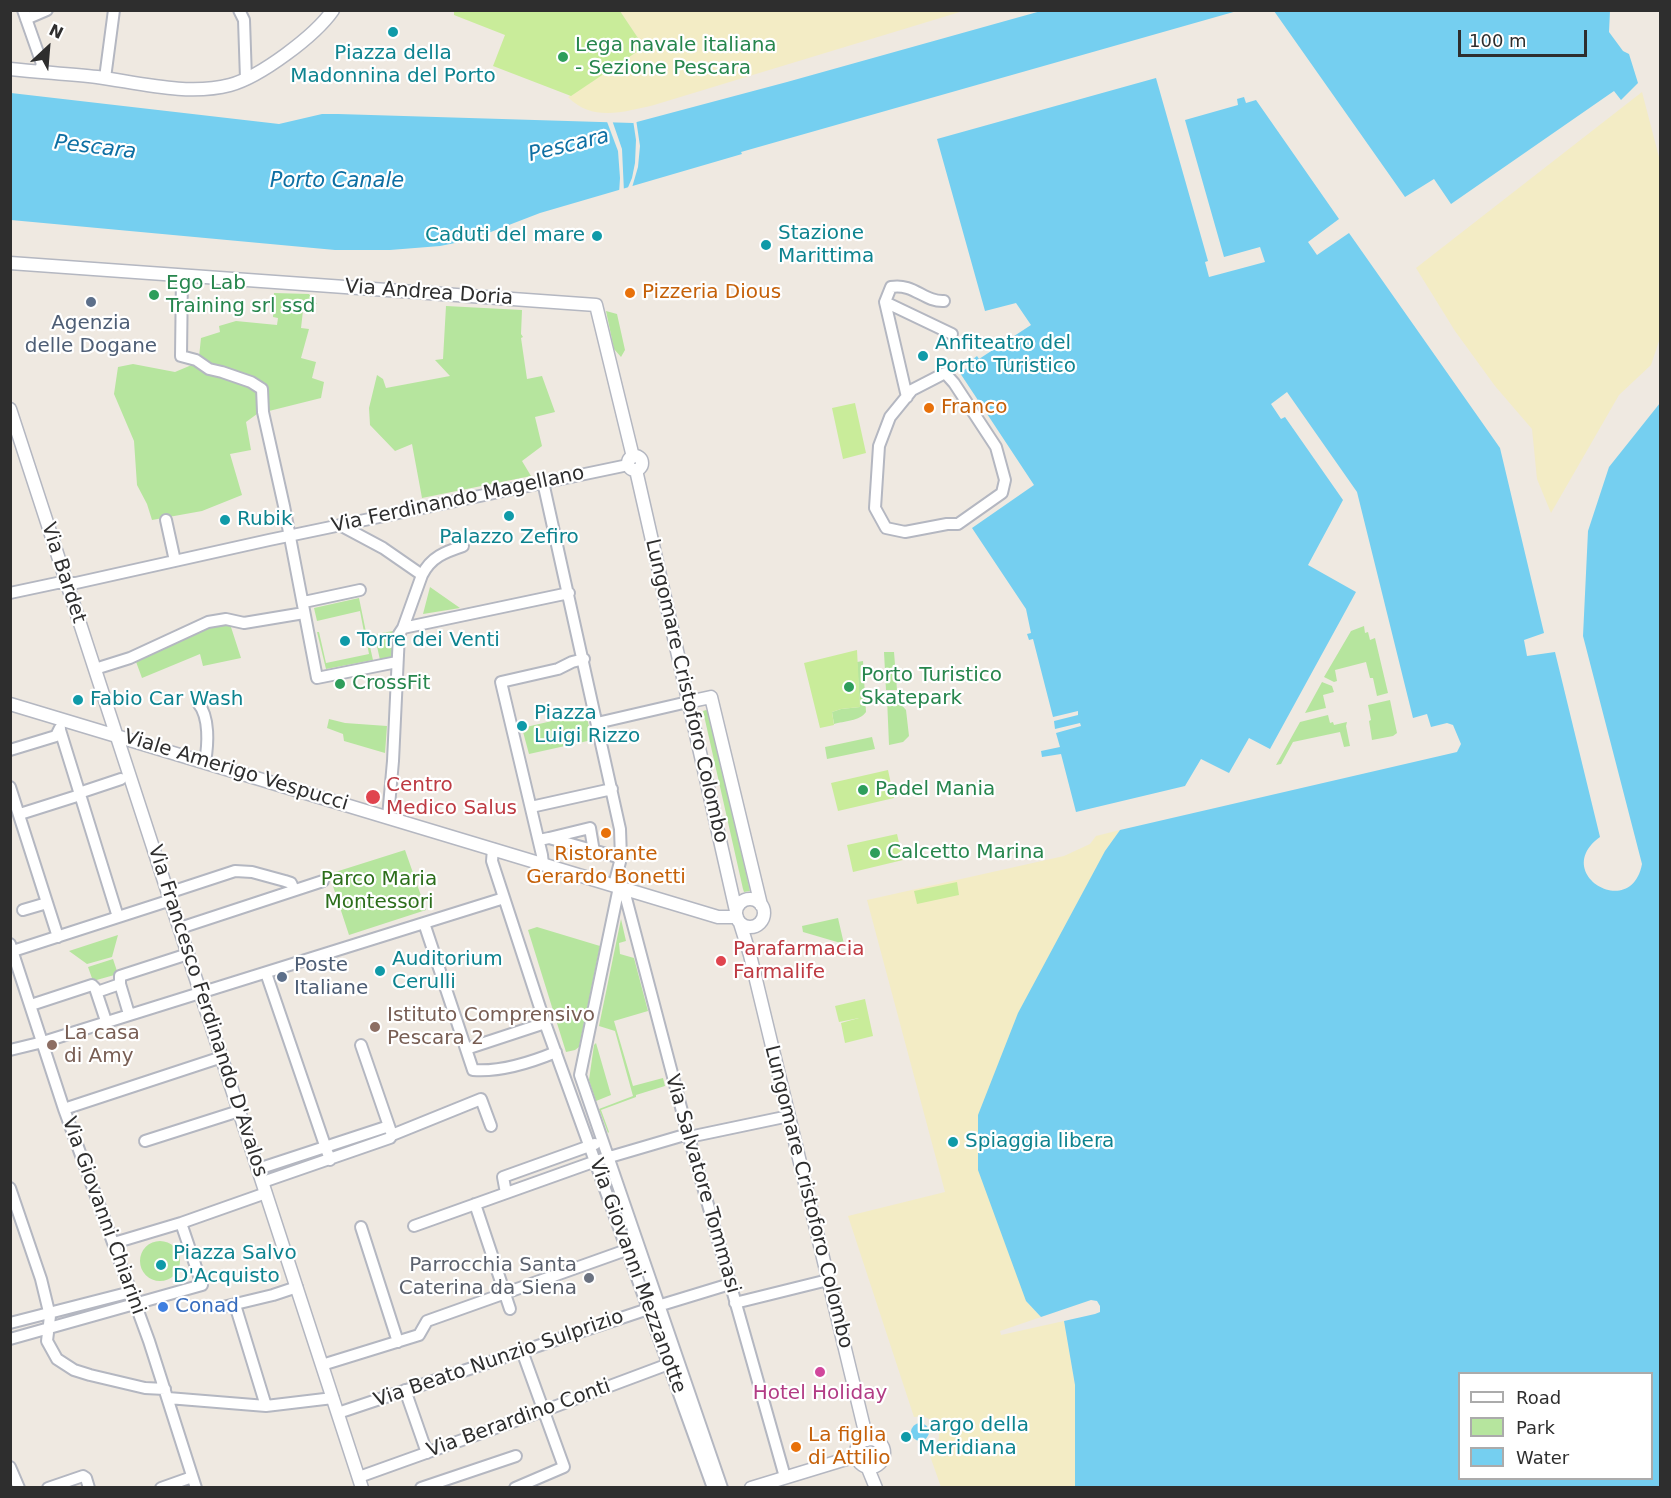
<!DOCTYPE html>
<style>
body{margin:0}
#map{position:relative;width:1671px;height:1498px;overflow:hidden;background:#efe9e1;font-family:"DejaVu Sans",sans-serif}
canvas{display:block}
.frame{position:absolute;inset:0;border:12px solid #2e2e2e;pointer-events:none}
.legend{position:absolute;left:1458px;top:1372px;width:195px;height:108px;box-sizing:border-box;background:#fff;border:2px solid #ababab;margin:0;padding:8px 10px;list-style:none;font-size:18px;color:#2e2e2e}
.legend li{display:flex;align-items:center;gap:12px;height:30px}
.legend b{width:30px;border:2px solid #ababab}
.north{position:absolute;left:18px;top:18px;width:60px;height:60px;-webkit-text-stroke:4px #fff;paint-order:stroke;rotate:26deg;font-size:16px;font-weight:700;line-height:24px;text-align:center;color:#2e2e2e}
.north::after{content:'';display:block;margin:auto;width:21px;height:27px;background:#2e2e2e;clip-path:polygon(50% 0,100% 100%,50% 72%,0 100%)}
.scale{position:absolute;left:1458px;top:30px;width:129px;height:27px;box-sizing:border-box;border:3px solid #2e2e2e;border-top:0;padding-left:8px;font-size:18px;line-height:21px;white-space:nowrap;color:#2e2e2e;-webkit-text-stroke:4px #fff;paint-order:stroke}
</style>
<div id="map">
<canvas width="1671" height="1498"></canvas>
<div class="frame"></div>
<ul class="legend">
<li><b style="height:8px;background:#fff"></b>Road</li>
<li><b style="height:16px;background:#b6e59e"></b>Park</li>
<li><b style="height:16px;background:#75cff0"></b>Water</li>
</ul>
<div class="north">N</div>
<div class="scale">100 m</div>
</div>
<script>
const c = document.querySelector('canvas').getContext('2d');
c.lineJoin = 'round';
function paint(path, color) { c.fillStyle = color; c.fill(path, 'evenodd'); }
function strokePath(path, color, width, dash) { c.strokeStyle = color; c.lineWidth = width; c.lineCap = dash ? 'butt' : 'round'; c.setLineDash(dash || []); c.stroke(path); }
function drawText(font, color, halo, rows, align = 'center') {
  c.font = font + ' "DejaVu Sans",sans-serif'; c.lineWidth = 4.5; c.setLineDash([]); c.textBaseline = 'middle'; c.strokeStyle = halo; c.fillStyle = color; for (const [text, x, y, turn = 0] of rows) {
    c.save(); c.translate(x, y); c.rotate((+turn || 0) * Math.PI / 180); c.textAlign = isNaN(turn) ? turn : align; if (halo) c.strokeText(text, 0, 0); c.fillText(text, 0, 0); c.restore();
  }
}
paint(new Path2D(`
 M274 293 309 294 317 304 304 302 301 328 309 329 301 358 316 362 312 378 324 382 321 398 265 412V384L204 363 199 357 201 338 220 332 219 326 236 321 277 325 278 318 273 317Z
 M446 306 522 310 521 334 523 337 521 338 527 379 542 376 555 412 535 417 542 446 522 461 531 476 422 498 412 444 395 451 370 425 369 408 377 375 383 379 386 388 450 376 435 360 443 359Z
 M606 311 617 314 625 350 621 357 614 349Z
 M133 364 175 372 194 364 214 376 250 385 259 394 257 414 246 422 251 450 230 454 242 495 202 511 152 520 147 504 137 485 134 441 114 394 118 367Z
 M430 587 460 608 423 614Z
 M359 598 366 632H364L360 611 317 621 314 608Z
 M230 624 241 658 203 666 200 654 142 678 135 659 210 625Z
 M1364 626 1365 633 1368 632 1370 640 1375 638 1388 693 1377 696 1373 678H1370L1366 662 1335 670 1337 681 1334 682 1324 677 1351 631Z
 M393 631 392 657 380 660 375 637 377 634Z
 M317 632H319L326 663 369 654 366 638H368L373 660 326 669Z
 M884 652H894L897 690H886Z
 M863 661 866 712C860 721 844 721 834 724L832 712 841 709 860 707 857 662Z
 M1322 682 1332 686 1334 692 1323 695 1326 708 1305 713Z
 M897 697 898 701 906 710 909 736 903 742 889 745 887 698Z
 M1390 700 1397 733 1393 736 1372 740 1369 721 1371 720 1368 705Z
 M706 710 710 711 750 891 744 892 743 889 703 711Z
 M586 713 592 740 529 754 522 728Z
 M1328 715 1330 723 1333 722 1334 725 1347 722 1346 726 1350 746 1344 747 1340 732 1293 742 1281 764 1276 765 1300 722Z
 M329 719 345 723 387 726 385 753 344 741 343 734 327 728Z
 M872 737 875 749 827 759 825 747Z
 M405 850 426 910 349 935 329 874Z
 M838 918 844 944 803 932 802 926Z
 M621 919 626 941 619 943 620 954 634 958 648 1011 614 1021 633 1086 663 1078 665 1086 636 1095V1097L601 1110 609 1132 608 1133 599 1109 633 1096 615 1031 599 1026Z
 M537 927 600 946 579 1047 575 1050 566 1052 528 930Z
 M118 935 112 957 87 964 69 951Z
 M113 959 118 974 93 981 88 967Z
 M596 1043 611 1095 596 1101 589 1080 594 1045Z
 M140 1261a20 20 0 1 1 40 0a20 20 0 1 1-40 0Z`), '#b6e59e');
paint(new Path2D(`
 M957 10 960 12 654 105C624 112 592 122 568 97L644 47 620 11Z
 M1642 92 1660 161V338L1651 365 1619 395 1551 513 1537 479 1532 429 1495 386 1455 331 1416 268Z
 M1120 830 1105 851 1026 1301 1041 1317 1000 1331 1001 1335 1064 1321 1075 1385V1487H941L929 1453C949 1440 937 1412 914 1417L848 1216 945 1192 867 900 1064 856 1090 844 1096 836Z`), '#f3ecc5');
paint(new Path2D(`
 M454 11H620L644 47 571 96 493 66 505 35 454 15Z
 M855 403 866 453 843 459 832 408Z
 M857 650 860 707 841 709 832 712 834 725 820 728 804 663Z
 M888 770 894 798 838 811 831 783Z
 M897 834 903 860 853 872 847 845Z
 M957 882 959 895 917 904 914 891Z
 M865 999 873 1036 845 1043 841 1023 859 1018 839 1022 835 1006Z`), '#c9ec9a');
paint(new Path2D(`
 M1041 11H1237L741 152 742 154 540 213 470 240 440 246 390 250H335L11 220V93L279 124 322 114H338L633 123 787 82Z
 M1274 11H1610L1609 32 1623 51 1629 54 1638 83 1621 100 1614 91 1451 204 1434 179 1405 197Z
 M1156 78 1208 261 1205 262 1209 277 1265 262 1260 247 1224 257 1185 120 1238 105 1237 99 1244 97 1246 103 1256 100 1339 219 1308 242 1317 255 1349 233 1500 448 1544 633 1524 640 1527 656 1555 652 1600 837C1550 873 1631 922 1642 864L1583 636 1588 531 1609 467 1660 403V1487H1075V1385L1064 1321 1095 1314 1100 1312V1306L1097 1301 1091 1300 1041 1317 1026 1301 978 1170V1115L1018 1013 1105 851 1120 830 1457 752 1461 744 1453 725 1447 723 1431 727 1427 714 1413 718 1357 492 1287 392 1271 404 1281 419 1285 417 1343 500 1308 565 1356 592 1270 749 1249 738 1229 773 1201 759 1185 786 1076 812 1061 754 1042 757 1041 751 1060 747 1056 733 1081 726 1080 723 1055 729 1054 721 1078 715V711L1053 717 1033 639 1029 640 1027 634 1031 633 1026 609 972 528 1034 485 960 373 974 363 972 360 977 356 979 359 1031 325 1016 303 985 311 937 139ZM1460 1374H1652V1478H1460Z
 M911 1432a9 9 0 1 1 18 0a9 9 0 1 1-18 0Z`), '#75cff0');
paint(new Path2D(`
 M606 119 612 120 622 149 624 192 619 194 620 178 618 151Z
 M636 119 640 146 638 167 631 191 626 192 632 178 635 163 636 140 633 120Z`), '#efe9e1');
const minor = new Path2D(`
 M23 10 42 64 39 72
 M239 10 244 20 246 79
 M26 19 47 10
 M105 78 114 10
 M182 275 181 356 196 360 209 369 222 372 251 382 262 389 263 412 284 506 317 678 397 662
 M885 302 891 287C914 283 924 302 944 301
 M945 373 954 383 996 447 1005 480 1002 493 958 524H947L905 532 886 528 875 508 879 446 890 417 912 390Z
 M907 397 885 302 952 334
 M543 482 620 829 621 858 614 885
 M166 520 175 561
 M340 525 383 548 422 575 403 628 399 634 393 761 388 817
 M422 575C431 557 445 552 463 546
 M10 593 57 583H76L269 540 628 465
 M304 602 360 590
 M403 628 569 593
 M95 669 130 658 208 622 226 619 244 623 304 613
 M198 703C210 717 208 745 205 762
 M597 723 688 702
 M60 730 118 917
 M10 750 56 736 60 728
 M10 787 58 937
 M79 793 121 779
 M531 807 612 789
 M20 814 80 795
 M549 838 590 828 594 852
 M539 840 549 838 621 858
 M493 849 492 861 545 1023 713 1488
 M543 864 542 855 501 682 558 669 572 662 584 659
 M619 887 580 1075 722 1488
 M627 889 626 898 688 1134 785 1477
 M168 893 235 871 252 872 285 881 291 883 294 890
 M23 910 47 903
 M424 923 473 1070C499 1072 532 1062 556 1052
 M180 928 323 881
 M10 944 64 1109 149 1341 196 1488
 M13 951 171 900
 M266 973 330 1160
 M97 992 120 984
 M31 1005 92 985 95 988 106 1021
 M129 1014 120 984V976L188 954
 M361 1045 391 1132
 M466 1049 545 1023
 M10 1050 43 1042 504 898
 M64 1109 222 1057
 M689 1137 789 1116
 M145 1141 239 1111
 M258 1169 389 1126
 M263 1182 390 1138 392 1135 481 1099 491 1126
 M10 1188 41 1279 50 1316 47 1341 57 1359 74 1370 90 1375 145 1388 165 1389
 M506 1193 503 1177 595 1144
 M475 1204 510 1309
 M414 1226 596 1161 688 1134
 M361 1227 398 1342
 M114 1243 181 1223 266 1193
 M735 1303 828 1280
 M223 1307 273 1295 297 1287
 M236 1308 266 1406
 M10 1323 131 1292
 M10 1339 202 1285 181 1223
 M322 1365 419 1335 427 1321 632 1248
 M405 1390 427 1453
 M168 1398 266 1406 333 1398
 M338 1413 648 1309 730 1284
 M10 1467 19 1488
 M359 1477 543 1411 674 1362
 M48 1488 83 1476 86 1478 89 1488
 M161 1488 192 1477
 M421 1488 516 1456
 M515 1488 564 1467 522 1351`);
const tertiary = new Path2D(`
 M10 69C39 72 69 74 97 77 140 83 188 96 230 85 260 77 315 36 333 10
 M10 263 596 305 633 457
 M10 409 362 1488
 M628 463a7 7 0 1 1 14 0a7 7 0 1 1-14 0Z
 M636 470 736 911
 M688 702 711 697 761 905
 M10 704 718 917H737
 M736 913a14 14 0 1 1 28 0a14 14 0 1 1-28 0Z
 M740 923 750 955 867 1440
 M856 1453a14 14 0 1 1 28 0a14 14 0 1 1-28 0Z
 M867 1466 876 1488
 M751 1488 856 1456`);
strokePath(minor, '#b4b7c1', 14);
strokePath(tertiary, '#b4b7c1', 15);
strokePath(minor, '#fff', 10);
strokePath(tertiary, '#fff', 12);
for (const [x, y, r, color] of [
 [393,32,6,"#0f9aa8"],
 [563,57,6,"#2e9e5b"],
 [597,236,6,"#0f9aa8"],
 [766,245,6,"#0f9aa8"],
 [630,293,6,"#e8710a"],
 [154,295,6,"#2e9e5b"],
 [91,302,6,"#5c6f8a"],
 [923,356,6,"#0f9aa8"],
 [929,408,6,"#e8710a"],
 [509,516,6,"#0f9aa8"],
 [225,520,6,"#0f9aa8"],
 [345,641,6,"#0f9aa8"],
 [340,684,6,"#2e9e5b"],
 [849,687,6,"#2e9e5b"],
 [78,700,6,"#0f9aa8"],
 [522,726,6,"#0f9aa8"],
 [863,790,6,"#2e9e5b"],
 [373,797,8,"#e0444e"],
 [606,833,6,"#e8710a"],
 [875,853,6,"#2e9e5b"],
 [721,961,6,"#e0444e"],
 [380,971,6,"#0f9aa8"],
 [282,977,6,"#5c6f8a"],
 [375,1027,6,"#8d6e63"],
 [52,1045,6,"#8d6e63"],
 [953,1142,6,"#0f9aa8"],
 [161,1265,6,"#0f9aa8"],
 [589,1278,6,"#6b7280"],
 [163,1307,6,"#3f7fe0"],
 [820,1372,6,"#d1479c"],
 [906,1437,6,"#0f9aa8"],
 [796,1447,6,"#e8710a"]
]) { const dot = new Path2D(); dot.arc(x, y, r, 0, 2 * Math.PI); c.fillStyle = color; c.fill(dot); strokePath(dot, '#fff', 2); }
drawText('20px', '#27864d', '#fff', [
 ["Lega navale italiana",575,46],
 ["- Sezione Pescara",575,69],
 ["Ego Lab",166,284],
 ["Training srl ssd",166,307],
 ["Porto Turistico",861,676],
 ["Skatepark",861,699],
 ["CrossFit",352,684],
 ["Padel Mania",875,790],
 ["Calcetto Marina",887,853]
], 'left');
drawText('20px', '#0d838f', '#fff', [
 ["Piazza della",393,54,"center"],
 ["Madonnina del Porto",393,77,"center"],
 ["Stazione",778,234],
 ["Marittima",778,257],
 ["Caduti del mare",585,236,"right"],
 ["Anfiteatro del",935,344],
 ["Porto Turistico",935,367],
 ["Rubik",237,520],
 ["Palazzo Zefiro",509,538,"center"],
 ["Torre dei Venti",357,641],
 ["Fabio Car Wash",90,700],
 ["Piazza",534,714],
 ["Luigi Rizzo",534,737],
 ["Auditorium",392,960],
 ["Cerulli",392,983],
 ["Spiaggia libera",965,1142],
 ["Piazza Salvo",173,1254],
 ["D'Acquisto",173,1277],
 ["Largo della",918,1426],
 ["Meridiana",918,1449]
], 'left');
drawText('20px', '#2e2e2e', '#fff', [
 ["Via Andrea Doria",429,293,4],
 ["Via Ferdinando Magellano",458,500,-12],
 ["Via Bardet",63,573,72],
 ["Lungomare Cristoforo Colombo",686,691,77],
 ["Viale Amerigo Vespucci",236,771,17],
 ["Via Francesco Ferdinando D'Avalos",207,1011,72],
 ["Via Salvatore Tommasi",702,1184,74],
 ["Lungomare Cristoforo Colombo",808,1197,76],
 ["Via Giovanni Chiarini",103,1216,70],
 ["Via Giovanni Mezzanotte",637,1276,70],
 ["Via Beato Nunzio Sulprizio",499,1359,-19],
 ["Via Berardino Conti",519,1419,-20]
]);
drawText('20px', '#c56008', '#fff', [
 ["Pizzeria Dious",642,293],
 ["Franco",941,408],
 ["Ristorante",606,855,"center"],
 ["Gerardo Bonetti",606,878,"center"],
 ["La figlia",808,1436],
 ["di Attilio",808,1459]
], 'left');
drawText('20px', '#4e5e75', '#fff', [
 ["Agenzia",91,324],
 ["delle Dogane",91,347],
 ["Poste",294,966,"left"],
 ["Italiane",294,989,"left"]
]);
drawText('20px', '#be3a42', '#fff', [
 ["Centro",386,786],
 ["Medico Salus",386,809],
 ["Parafarmacia",733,950],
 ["Farmalife",733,973]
], 'left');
drawText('20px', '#2c6e1b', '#fff', [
 ["Parco Maria",379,880],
 ["Montessori",379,903]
]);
drawText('20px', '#785e54', '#fff', [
 ["Istituto Comprensivo",387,1016],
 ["Pescara 2",387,1039],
 ["La casa",64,1034],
 ["di Amy",64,1057]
], 'left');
drawText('20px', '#5b616d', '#fff', [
 ["Parrocchia Santa",577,1266],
 ["Caterina da Siena",577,1289]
], 'right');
drawText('20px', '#366cbe', '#fff', [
 ["Conad",175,1307]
], 'left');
drawText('20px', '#b23c85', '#fff', [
 ["Hotel Holiday",820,1394]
]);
drawText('italic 21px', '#0d6fa3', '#fff', [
 ["Pescara",569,146,-14],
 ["Pescara",95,148,7],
 ["Porto Canale",337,182]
]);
</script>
